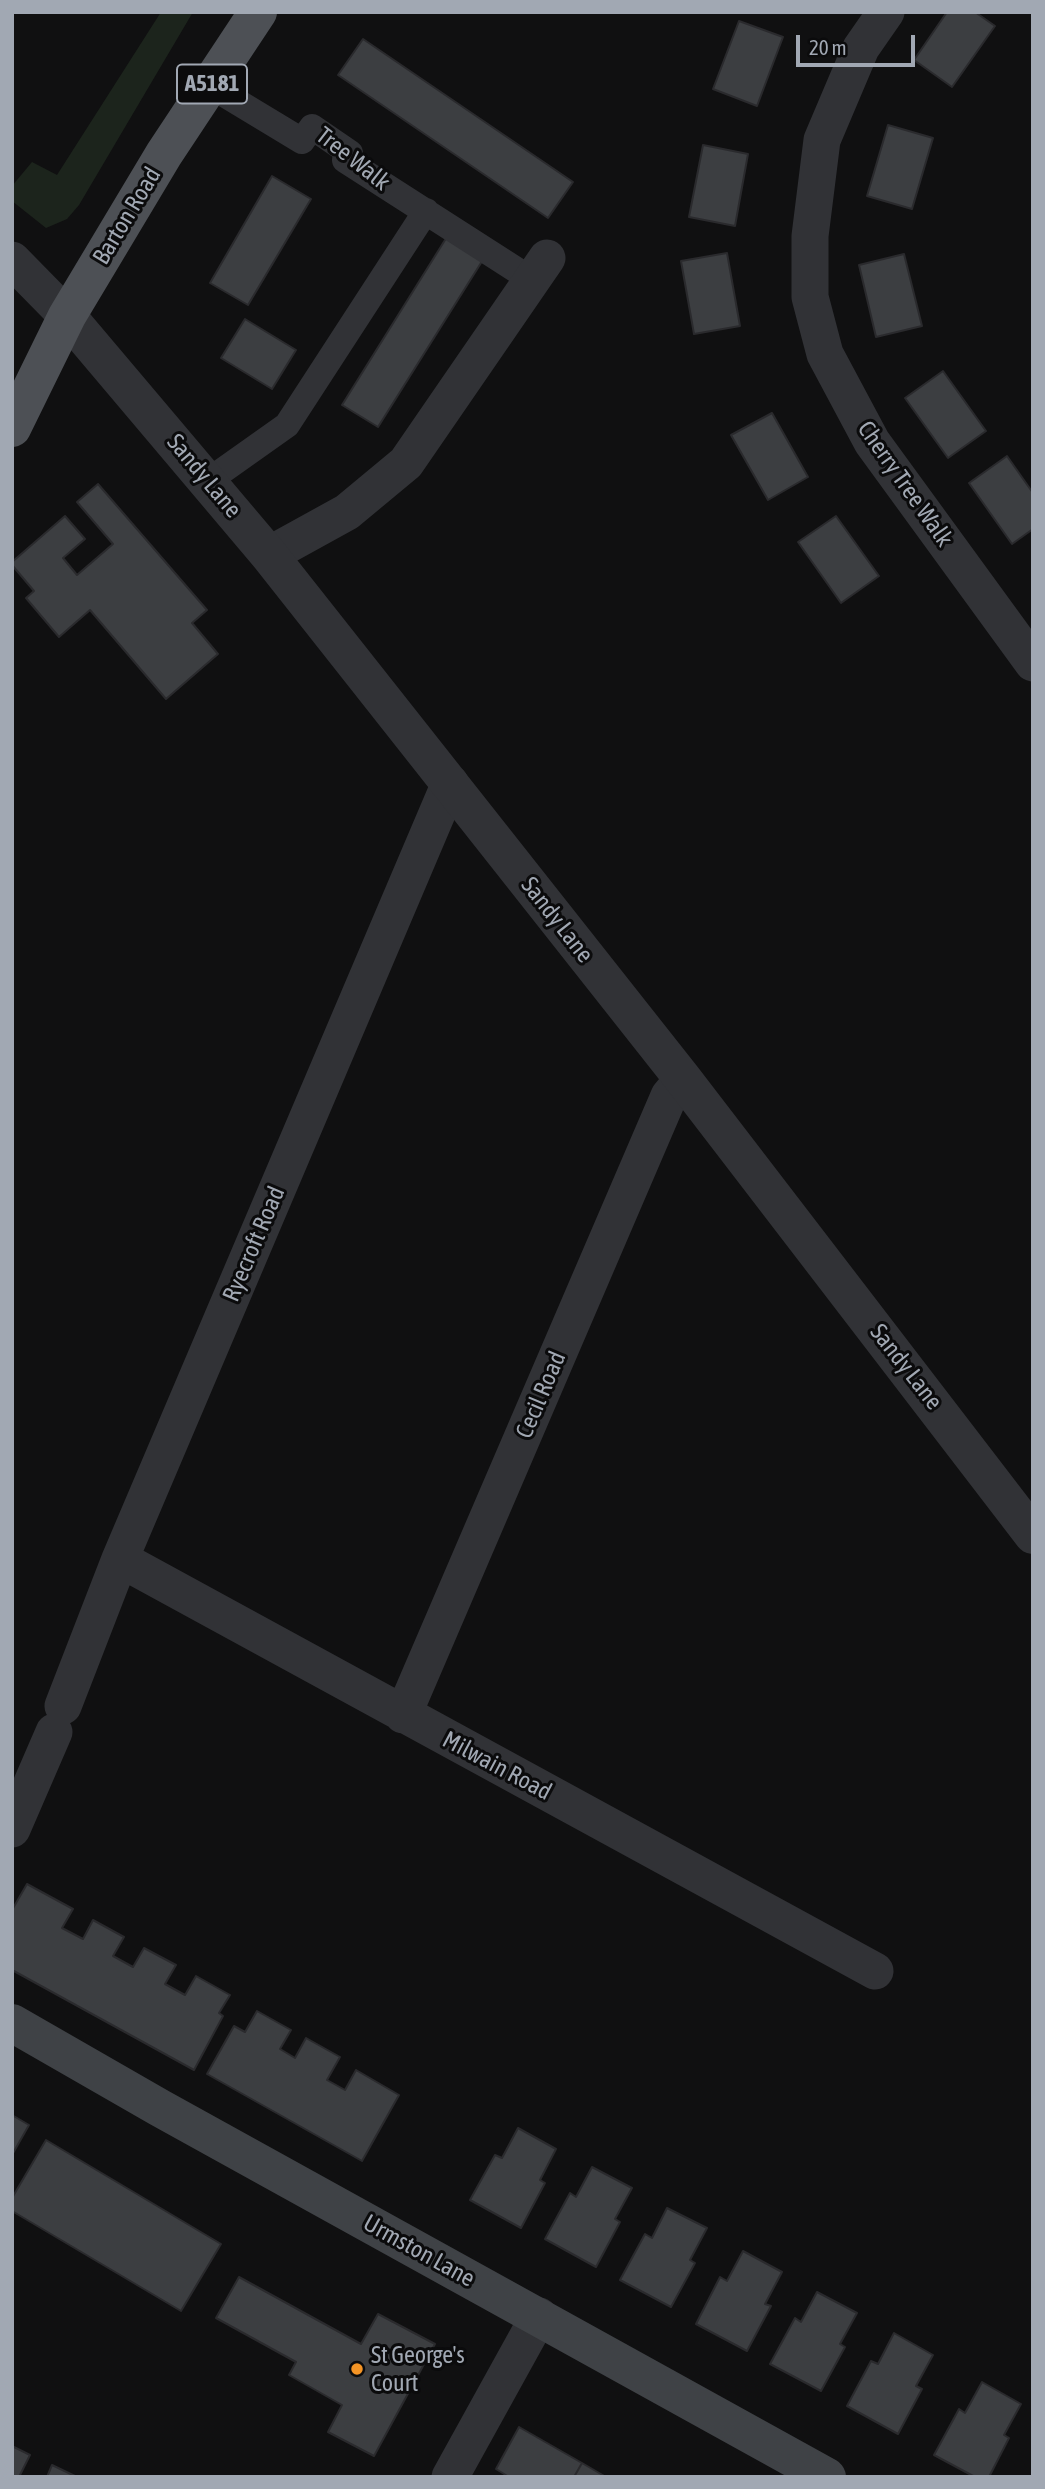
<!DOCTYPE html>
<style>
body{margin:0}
#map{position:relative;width:1045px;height:2489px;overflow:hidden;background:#101011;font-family:"Asap Condensed",sans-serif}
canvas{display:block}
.frame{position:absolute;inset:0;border:14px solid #a1a8b3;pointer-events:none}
.scale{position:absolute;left:796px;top:35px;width:119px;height:32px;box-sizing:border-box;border:4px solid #a1a8b3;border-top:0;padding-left:9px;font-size:21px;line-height:24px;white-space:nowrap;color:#a1a8b3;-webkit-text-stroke:5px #0b0b0c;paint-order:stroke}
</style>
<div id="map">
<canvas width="1045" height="2489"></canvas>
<div class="frame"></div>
<div class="scale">20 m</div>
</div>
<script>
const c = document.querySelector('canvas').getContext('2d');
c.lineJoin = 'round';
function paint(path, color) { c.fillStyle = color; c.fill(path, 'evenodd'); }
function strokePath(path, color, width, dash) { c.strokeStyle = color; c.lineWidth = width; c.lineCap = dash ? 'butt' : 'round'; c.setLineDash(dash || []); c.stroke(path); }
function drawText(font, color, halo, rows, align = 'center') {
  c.font = font + ' "Asap Condensed",sans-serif'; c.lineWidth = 6; c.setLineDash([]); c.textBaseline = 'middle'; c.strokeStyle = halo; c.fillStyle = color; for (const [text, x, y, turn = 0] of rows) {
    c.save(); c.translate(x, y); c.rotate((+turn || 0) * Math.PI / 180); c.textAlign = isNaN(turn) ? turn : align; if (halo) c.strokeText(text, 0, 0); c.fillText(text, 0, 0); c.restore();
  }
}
paint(new Path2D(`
 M161 12H193L79 205 67 219 46 228 12 201V186L32 162 57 175Z`), '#1c241c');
const building = new Path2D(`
 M947 12H975L995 26 952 87 914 60Z
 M739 21 783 37 757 106 713 89Z
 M363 39 573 182 548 218 338 75Z
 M888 125 933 138 912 209 867 196Z
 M703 145 748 154 735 226 689 217Z
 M272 176 311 199 248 305 210 283Z
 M450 232 486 255 378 427 342 405Z
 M727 253 740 326 694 334 681 261Z
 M904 254 922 326 876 337 859 265Z
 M245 319 296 350 272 389 221 358Z
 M943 371 986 431 948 458 905 398Z
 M772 413 808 477 768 500 731 435Z
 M1007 456 1033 493V529L1012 544 969 483Z
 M98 484 207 610 192 623 218 654 166 699 90 610 59 637 26 598 34 591 12 565V562L65 516 85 539 63 558 77 575 113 544 77 502Z
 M836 516 879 576 841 603 798 542Z
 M27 1884 73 1909 62 1928 83 1939 93 1920 124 1937 113 1956 133 1967 144 1948 176 1965 165 1984 185 1995 196 1976 230 1995 219 2013 223 2016 194 2070 12 1970V1910Z
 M257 2011 291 2030 280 2049 295 2058 306 2038 340 2057 327 2080 345 2090 356 2070 399 2095 362 2161 207 2074 234 2026 245 2032Z
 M12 2115 29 2125 12 2155Z
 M518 2128 556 2149 540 2180 545 2183 521 2228 470 2200 495 2155 502 2158Z
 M46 2140 221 2244 181 2311 12 2211V2198Z
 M592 2167 632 2188 615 2219 620 2222 596 2267 545 2239 570 2193 576 2197Z
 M667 2208 707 2228 690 2260 695 2263 671 2307 620 2280 645 2234 652 2238Z
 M743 2251 782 2272 765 2304 771 2306 747 2351 696 2324 720 2277 727 2281Z
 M239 2277 361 2344 378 2314 435 2344 374 2456 328 2432 342 2405 289 2375 296 2362 216 2318Z
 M817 2292 857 2313 840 2344 845 2347 821 2391 770 2364 795 2318 801 2322Z
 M894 2333 933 2355 916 2386 922 2389 898 2434 847 2406 871 2361 878 2364Z
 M982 2382 1021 2404 1004 2435 1009 2438 989 2477H975L934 2455 959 2409 965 2413Z
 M519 2427 582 2463 574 2477H509L496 2469Z
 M12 2446 30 2455 19 2477H12Z
 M582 2463 606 2477H574Z
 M52 2465 77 2477H47Z`);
paint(building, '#3c3e41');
strokePath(building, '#2a2a2d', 2);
strokePath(new Path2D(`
 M211 86 302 141 312 127 350 153 345 160 532 280
 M208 481 287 425 426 211`), '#313236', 26);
strokePath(new Path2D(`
 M886 12 861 48 822 140 810 236V297L825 354 872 442 1033 663
 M12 260 67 316
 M269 555 347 512 406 463 547 258
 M120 1559 875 1971
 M63 1706 120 1559 450 783
 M403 1715 669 1096 683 1079
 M12 1829 54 1732
 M450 2477 539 2316`), '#313236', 37);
strokePath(new Path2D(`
 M67 316 269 555 683 1079 1033 1535`), '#313236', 38);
strokePath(new Path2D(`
 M12 2023 160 2108 827 2477`), '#3f4246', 38);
strokePath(new Path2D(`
 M12 428 67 316 164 154 258 12`), '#4d5055', 38);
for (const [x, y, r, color] of [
 [357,2369,7,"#f49425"]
]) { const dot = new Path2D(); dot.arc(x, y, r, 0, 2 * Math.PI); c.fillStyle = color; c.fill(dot); strokePath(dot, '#0b0b0c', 2.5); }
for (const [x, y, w] of [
 [212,84,70]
]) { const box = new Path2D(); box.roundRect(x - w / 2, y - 19.5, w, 39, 5); c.fillStyle = '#0b0b0c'; c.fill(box); strokePath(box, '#a1a8b3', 2); }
drawText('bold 23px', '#a1a8b3', null, [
 ["A5181",212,84]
]);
drawText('24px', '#a1a8b3', '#0b0b0c', [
 ["Tree Walk",353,159,38],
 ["Barton Road",127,216,-59],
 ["Sandy Lane",204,476,50],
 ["Cherry Tree Walk",905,484,55],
 ["Sandy Lane",557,920,52],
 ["Ryecroft Road",254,1244,-67],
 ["Sandy Lane",906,1367,52],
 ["Cecil Road",541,1395,-67],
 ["Milwain Road",497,1766,28],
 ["Urmston Lane",419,2251,29]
]);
drawText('24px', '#a1a8b3', '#0b0b0c', [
 ["St George's",371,2355],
 ["Court",371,2383]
], 'left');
</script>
